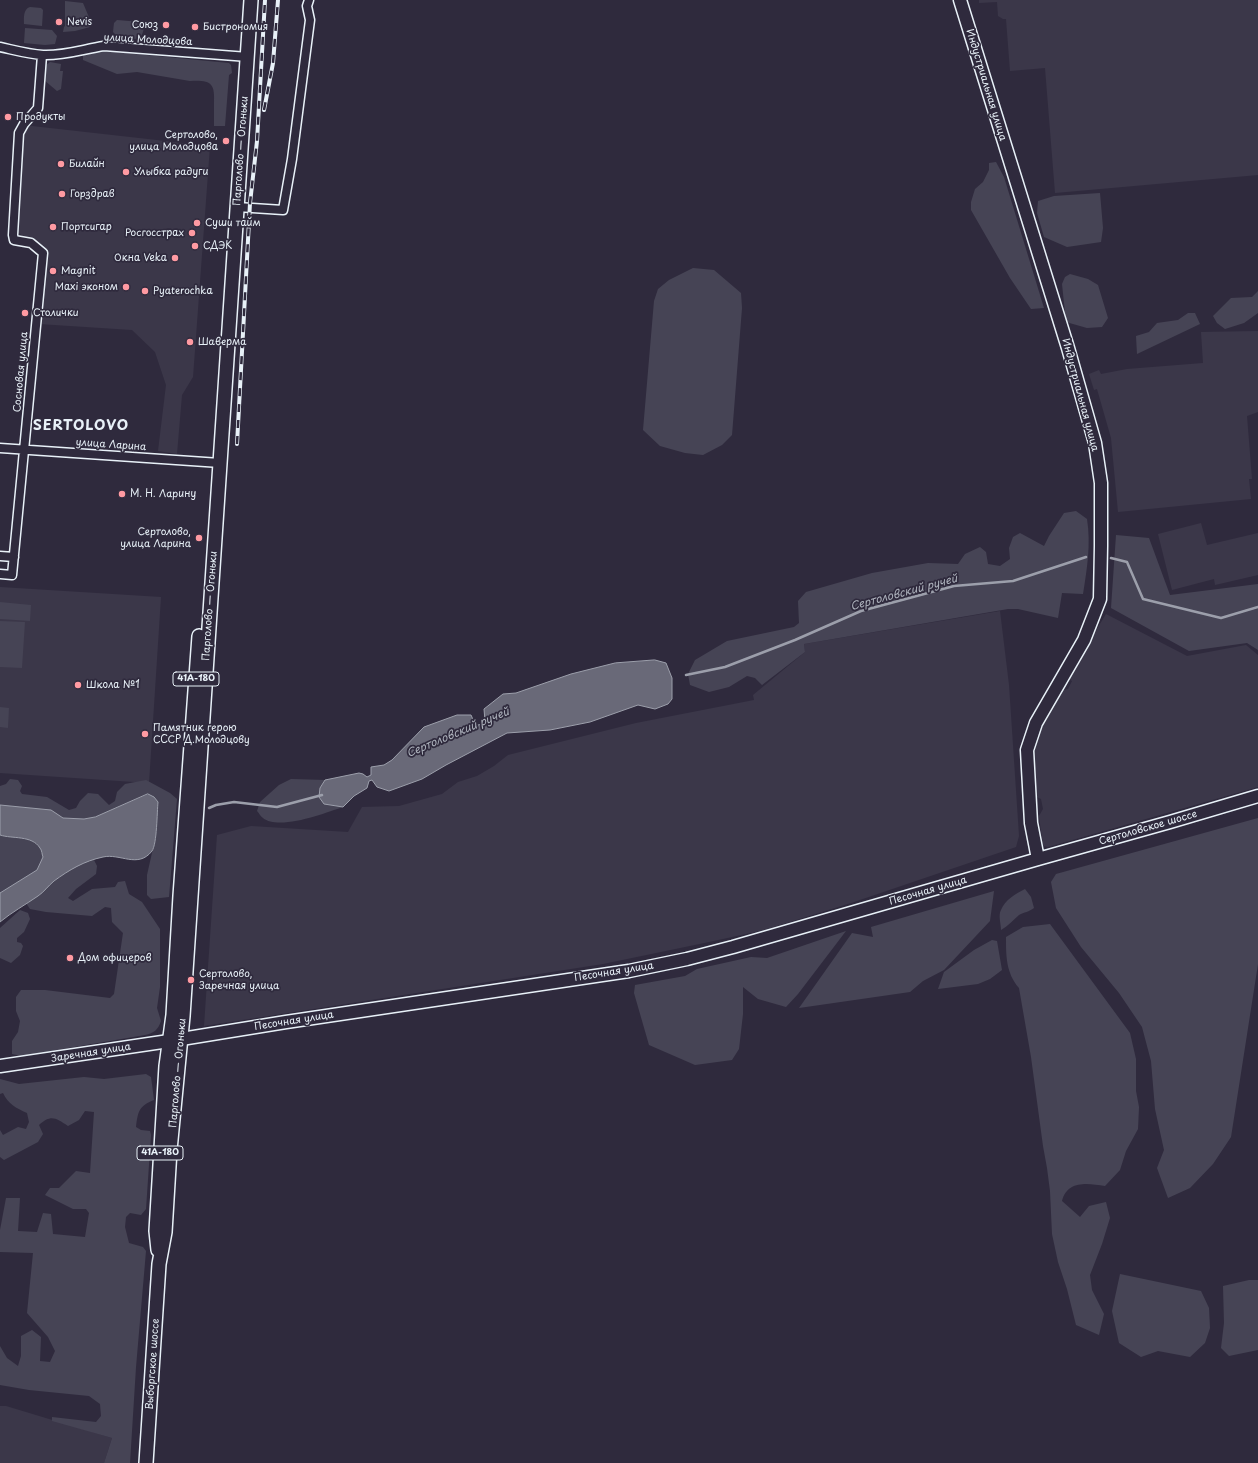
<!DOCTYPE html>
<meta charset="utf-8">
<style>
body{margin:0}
canvas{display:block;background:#2f2a3d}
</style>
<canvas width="1258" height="1463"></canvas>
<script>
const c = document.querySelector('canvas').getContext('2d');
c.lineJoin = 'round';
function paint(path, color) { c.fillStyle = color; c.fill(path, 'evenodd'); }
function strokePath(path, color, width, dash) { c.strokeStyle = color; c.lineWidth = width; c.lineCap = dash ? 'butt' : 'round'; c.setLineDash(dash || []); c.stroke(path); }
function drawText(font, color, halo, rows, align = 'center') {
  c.font = font + ' "Playpen Sans",sans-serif'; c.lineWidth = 3.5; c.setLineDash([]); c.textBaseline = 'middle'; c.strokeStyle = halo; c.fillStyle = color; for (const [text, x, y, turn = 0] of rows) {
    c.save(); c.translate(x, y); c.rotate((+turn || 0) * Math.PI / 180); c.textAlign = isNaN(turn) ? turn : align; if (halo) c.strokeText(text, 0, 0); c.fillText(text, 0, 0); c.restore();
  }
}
paint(new Path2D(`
 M979 0H1258V175L1055 193 1045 68 1010 71 1006 19H1003L998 16 997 2 979 3Z
 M23 125 210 146 193 377 182 395 177 454 158 451 166 385 155 352 132 330 39 324 46 253 16 231Z
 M1258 331V412L1247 416 1252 479H1249L1251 499 1118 512 1111 438 1097 389 1094 390 1089 374 1099 370 1101 374 1127 369 1203 363 1201 332Z
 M1201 523 1207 545 1258 533V575L1215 585 1214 579 1172 590 1158 534Z
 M0 587 161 597 149 783 0 773Z
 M1000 611 1009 685 1019 836 1016 847 851 903 764 930 709 942 603 964 204 1026 217 835 251 826 348 832 362 807 399 806 442 794 458 782 477 776 494 766 508 755 636 723 754 700 753 695 805 652 804 644Z
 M1106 614 1187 656 1246 645 1258 655V787L1048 847 1043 846 1039 816 1043 809 1041 799 1037 797 1031 747 1060 691 1068 689 1072 681 1067 678Z
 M0 1406H6L112 1438 104 1463H0Z`), '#3b3749');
paint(new Path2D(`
 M65 1 83 3 91 22 90 27 75 31 63 32 64 27 65 26Z
 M30 7 41 8 43 10 42 26 24 24C24 18 23 9 30 7Z
 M117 20 141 22C146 27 143 34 139 39L119 38 113 32 114 23Z
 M25 28 52 30 57 36 55 44 45 45 24 43Z
 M94 50 229 63 231 65 232 73 229 75 225 126H214C214 118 214 111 214 103 215 83 211 80 190 81L137 72 117 74 83 60V54Z
 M50 62 61 64 60 71H63L61 89 57 91 44 80 45 66Z
 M996 162 1004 177 1044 308 1031 309 1010 278 971 210V202L975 189 983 182 989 170V163Z
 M1100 193 1103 228 1101 242 1067 247 1044 237 1037 213 1038 201 1054 196Z
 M693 268 714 270 741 293 742 308 732 435 722 445 703 455 685 453 660 446 643 430 654 301 658 289 669 280Z
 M1070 274 1088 279 1098 285 1108 318 1102 327 1087 328 1066 322 1062 284 1065 277Z
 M1258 291V313L1244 323 1225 329 1217 323 1213 316 1231 298 1252 297Z
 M1188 313H1195L1200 324 1137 354 1136 336 1149 332 1157 323 1178 320Z
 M1076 511 1087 519C1091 545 1087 568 1083 594L1062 593 1058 618 1018 609H1008L804 644 805 652 762 685 755 678 747 676 729 687 709 692 690 685 688 674 695 660 727 641 794 627 799 623 798 601 806 592 872 573 928 563 958 564 965 554 980 547 986 552 988 564 1000 566 1010 559 1009 548 1013 537 1020 533 1044 546 1049 536 1064 513Z
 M1116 535 1149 538 1170 595 1258 584V650L1247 643 1189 651 1111 608Z
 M0 602 31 605 30 621 0 619Z
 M0 621 25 622 22 668 0 667Z
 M0 707 9 708 8 728 0 727Z
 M10 779 18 780 22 786 20 791 22 794 47 797 69 810 76 808 80 801 88 793 98 794 109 805 115 801 117 792 125 784 146 780 170 793 177 799 169 897 151 899 147 895V875L154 844 148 794 95 817 84 819 63 818 51 810 0 805V786L6 784Z
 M291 779 325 780 320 788 325 804 343 807C325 813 279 831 263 818 261 817 259 813 257 811L260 802 279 785Z
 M1258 818V964L1231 1137 1213 1164 1190 1188 1168 1198 1157 1168 1164 1150 1155 1109 1151 1061 1142 1027 1119 993 1081 947 1056 908 1051 882 1056 874Z
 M0 835C12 839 32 835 40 848 42 850 42 855 43 857L37 870 0 893Z
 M94 860 97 866 96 874 76 889 68 898 73 901 92 889 115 887 118 882 125 881 129 894 142 902 160 929V987L157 1008 161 1021C158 1030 154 1033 145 1035L21 1056 12 1054V1041L18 1032 20 1021 16 1011V997L21 990H45L110 998 114 994 123 933 112 922 111 908 105 907 92 916 46 912 30 909 26 903C44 892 59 874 79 865 83 862 89 861 94 860Z
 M1025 889 1031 897 1034 908C1029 912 1024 912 1019 915 1013 920 1008 926 1001 930 1001 924 998 915 1001 910 1005 900 1015 894 1025 889Z
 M994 891 990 921 944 970 923 981 910 992 799 1008 852 933 873 937 871 927Z
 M20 910 28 913 30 919 24 932 17 938V942L21 943 23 946 20 955 11 963 0 958V928Z
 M1050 924 1130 1033 1136 1059V1091L1139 1107 1138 1129 1126 1151 1120 1170 1105 1186C1088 1183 1067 1180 1062 1201L1080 1217 1089 1206 1106 1202 1110 1218 1102 1244 1090 1275 1092 1290 1104 1314 1099 1335 1076 1325 1067 1289 1058 1262 1052 1234 1050 1191 1047 1168 1043 1146 1031 1057 1019 988C1006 973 1006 956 1006 937L1023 927Z
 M846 931 798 994 786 1007 758 999 743 987V1014L739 1049 732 1060 695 1065 649 1045 634 993 635 985 685 976 697 969 751 957 767 958Z
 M992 940 997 941 1002 970 990 979 978 984 938 989 944 972 974 950Z
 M146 1074 151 1077 154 1100C139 1106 138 1111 136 1127L141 1130 150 1131 151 1135 146 1209 141 1215 130 1213 126 1217 125 1227 129 1243 143 1247 146 1251 136 1367 130 1463H104L112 1438 52 1421V1417L96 1422 101 1416 100 1404 89 1396 29 1390 0 1385V1346L7 1358 18 1366 21 1356V1336L32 1330 41 1337 40 1361 50 1362 55 1351 48 1337 27 1313 33 1253 0 1252V1230L6 1198H20L18 1231 37 1232 43 1213 51 1214 53 1234 85 1237 89 1213 86 1209H73L45 1195 50 1188H59L76 1171 90 1173 94 1112 85 1111 79 1120 68 1126C56 1118 51 1114 39 1125L43 1134 38 1142 4 1160 0 1157V1130L3 1135 18 1127 26 1129 29 1122 27 1113C16 1108 8 1104 3 1093L0 1094V1079L19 1084 84 1077 104 1079Z
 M1120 1274 1201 1291 1209 1308 1210 1328 1205 1343 1190 1357 1158 1351 1141 1357 1119 1343 1112 1311Z
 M1249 1280H1258V1350L1229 1356 1221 1348 1224 1323 1223 1286Z`), '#464455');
const water = new Path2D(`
 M655 660 666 663 672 678V699L668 704 655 709 638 705 590 722 550 730 507 733 446 765 422 779 389 791 377 787 372 780 369 781 367 788 354 796 343 807 324 804 319 797 320 788 325 780 359 773 363 774 367 777 371 775V767L384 765 392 760 424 727 457 715H471L475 724 479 725 485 721 484 709 503 694 516 693 571 674 615 663Z
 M148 794 154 797 158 802C157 812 157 844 152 851 138 869 120 853 103 857 84 861 69 870 54 881 48 886 44 892 38 896 25 905 12 912 0 922V893L37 870 43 857C42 855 42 850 40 848 32 835 12 839 0 835V805L51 810 63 818 84 819 95 817Z`);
paint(water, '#696978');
strokePath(water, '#9c9fab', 1);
strokePath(new Path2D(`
 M1111 558 1127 562 1143 599 1221 618 1258 607
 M686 675 725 667 795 640 861 611 954 586 1013 581 1086 557
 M209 808 216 805 234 802 277 807 322 795`), '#9c9fab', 2.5);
const street = new Path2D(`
 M0 47C14 50 28 54 43 55 63 56 84 49 104 46L248 57
 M237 207 283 210 292 159 310 20 307 6 309 0
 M0 448 220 463
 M0 556 14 557
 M0 574 12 575 43 253 31 243 14 240 13 235 19 133 24 124 38 108 42 55`);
const secondary = new Path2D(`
 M960 0 1068 348 1095 443 1101 483V546L1100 599 1084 640 1036 723 1027 750 1031 823 1038 859
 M0 1066 169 1041 286 1022 629 971 687 959 733 947 1038 859 1170 822 1258 796`);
const primary = new Path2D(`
 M158 1250 156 1231 166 1066 173 1015 180 896 199 636
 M146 1463 159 1264 165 1232 170 1150 183 1016 251 0`);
strokePath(street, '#e8f1f8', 11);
strokePath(secondary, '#e8f1f8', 15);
strokePath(primary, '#e8f1f8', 16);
strokePath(street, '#2f2a3d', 8);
strokePath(secondary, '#2f2a3d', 12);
strokePath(primary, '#2f2a3d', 13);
const rail = new Path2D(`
 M264 110 273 63 278 0
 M237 444 250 203 257 141 265 0`);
strokePath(rail, '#e8f1f8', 4);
strokePath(rail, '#2f2a3d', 2.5, [8]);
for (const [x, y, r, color] of [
 [59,22,4,"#ff9aa2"],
 [166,25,4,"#ff9aa2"],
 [195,27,4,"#ff9aa2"],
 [8,117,4,"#ff9aa2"],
 [226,141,4,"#ff9aa2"],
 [61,164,4,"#ff9aa2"],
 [126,172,4,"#ff9aa2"],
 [62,194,4,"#ff9aa2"],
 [197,223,4,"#ff9aa2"],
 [53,227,4,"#ff9aa2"],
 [192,233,4,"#ff9aa2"],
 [195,246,4,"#ff9aa2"],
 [175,258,4,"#ff9aa2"],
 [53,271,4,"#ff9aa2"],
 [126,287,4,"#ff9aa2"],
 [145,291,4,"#ff9aa2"],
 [25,313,4,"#ff9aa2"],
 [190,342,4,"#ff9aa2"],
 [122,494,4,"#ff9aa2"],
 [199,538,4,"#ff9aa2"],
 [78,685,4,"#ff9aa2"],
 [145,734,4,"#ff9aa2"],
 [70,958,4,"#ff9aa2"],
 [191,980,4,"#ff9aa2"]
]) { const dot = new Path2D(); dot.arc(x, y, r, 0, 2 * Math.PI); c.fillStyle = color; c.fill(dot); strokePath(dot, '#2f2a3d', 1.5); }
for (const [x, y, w] of [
 [196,679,46],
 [160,1153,46]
]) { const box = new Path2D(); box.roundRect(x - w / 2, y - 7, w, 14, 3); c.fillStyle = '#2f2a3d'; c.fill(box); strokePath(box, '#e8f1f8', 1); }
drawText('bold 9px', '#e8f1f8', null, [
 ["41А-180",196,679],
 ["41А-180",160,1153]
]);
drawText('10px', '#e8f1f8', '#2f2a3d', [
 ["Nevis",67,22],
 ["Союз",158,25,"right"],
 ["Бистрономия",203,27],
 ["Продукты",16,117],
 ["Сертолово,",218,135,"right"],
 ["улица Молодцова",218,147,"right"],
 ["Билайн",69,164],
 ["Улыбка радуги",134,172],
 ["Горздрав",70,194],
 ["Суши тайм",205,223],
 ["Портсигар",61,227],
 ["Росгосстрах",184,233,"right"],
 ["СДЭК",203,246],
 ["Окна Veka",167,258,"right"],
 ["Magnit",61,271],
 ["Maxi эконом",118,287,"right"],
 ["Pyaterochka",153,291],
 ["Столички",33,313],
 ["Шаверма",198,342],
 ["М. Н. Ларину",130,494],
 ["Сертолово,",191,532,"right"],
 ["улица Ларина",191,544,"right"],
 ["Школа №1",86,685],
 ["Памятник герою",153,728],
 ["СССР Д.Молодцову",153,740],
 ["Дом офицеров",78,958],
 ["Сертолово,",199,974],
 ["Заречная улица",199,986]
], 'left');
drawText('10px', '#e8f1f8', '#2f2a3d', [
 ["улица Молодцова",148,40,3],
 ["Индустриальная улица",986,85,73],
 ["Парголово — Огоньки",241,151,-86],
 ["Сосновая улица",21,372,-85],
 ["Индустриальная улица",1080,395,75],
 ["улица Ларина",111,445,4],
 ["Парголово — Огоньки",210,606,-86],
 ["Сертоловское шоссе",1148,828,-16],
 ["Песочная улица",928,891,-16],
 ["Песочная улица",614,972,-9],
 ["Песочная улица",294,1021,-9],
 ["Заречная улица",91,1053,-9],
 ["Парголово — Огоньки",178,1073,-85],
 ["Выборгское шоссе",153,1364,-86]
]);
drawText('italic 11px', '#afb4be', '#2f2a3d', [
 ["Сертоловский ручей",904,593,-15],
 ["Сертоловский ручей",458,733,-23]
]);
c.letterSpacing = '1px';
drawText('bold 14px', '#e8f1f8', '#2f2a3d', [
 ["SERTOLOVO",81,426]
]);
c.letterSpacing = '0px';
</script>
